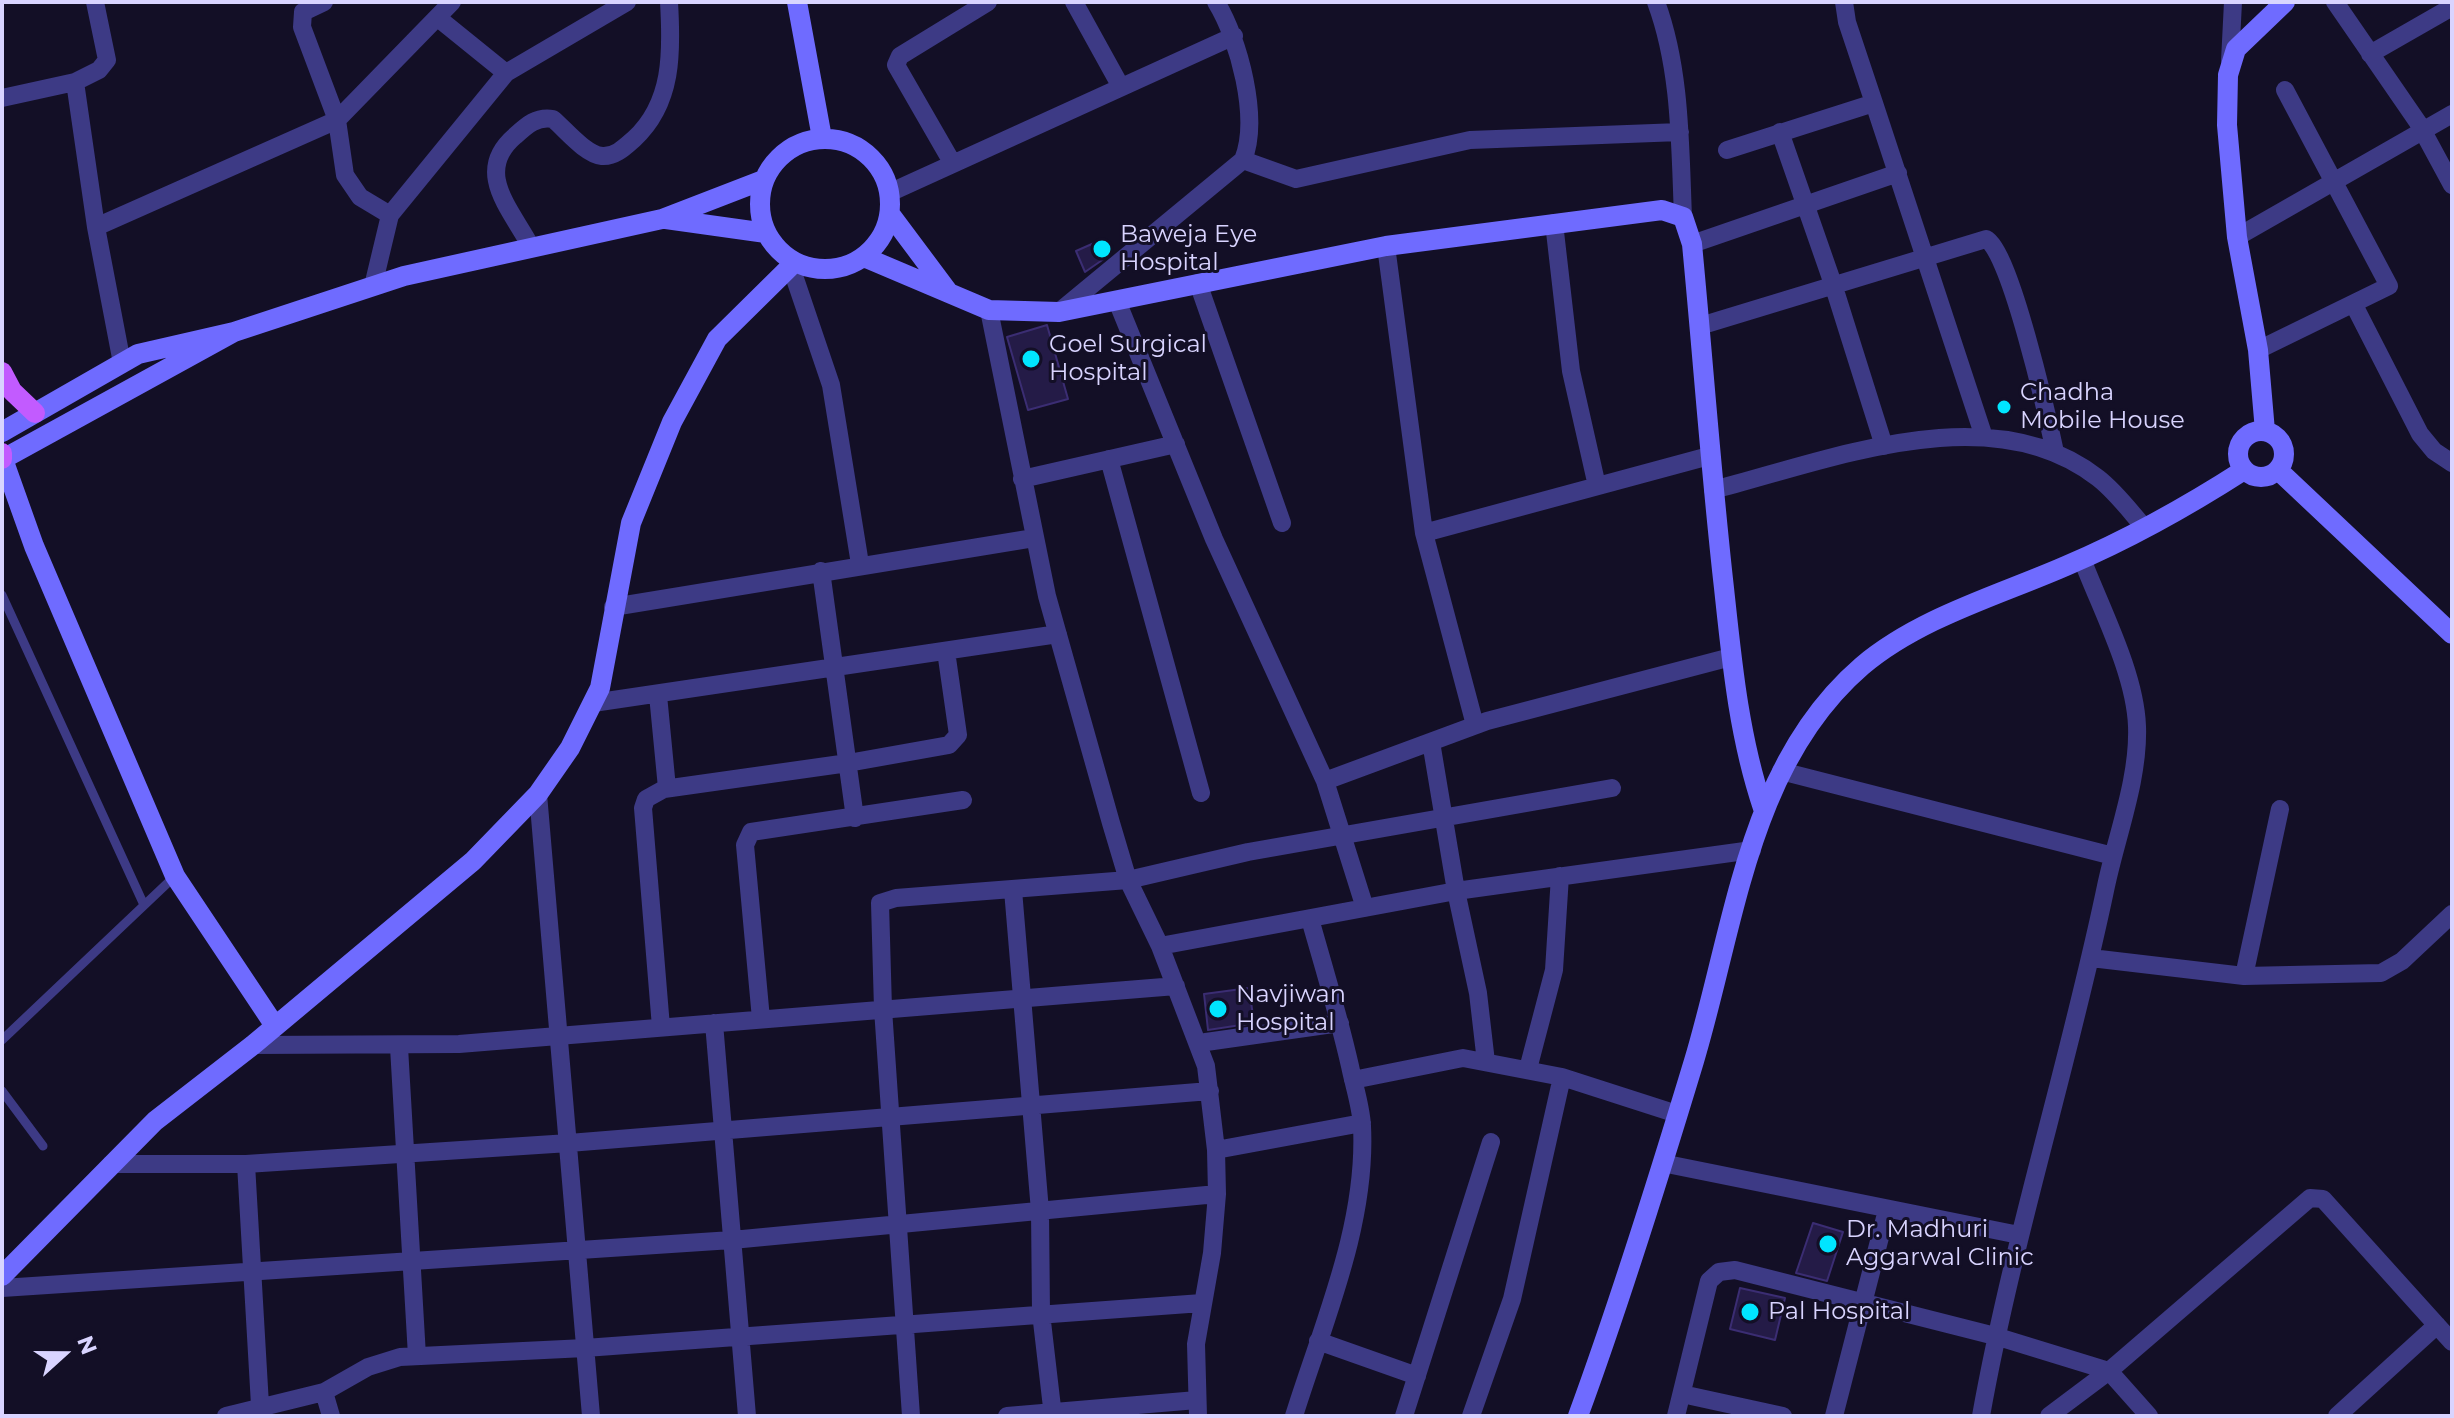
<!DOCTYPE html>
<style>
body{margin:0}
#map{position:relative;width:2454px;height:1418px;overflow:hidden;background:#130f26;font-family:Montserrat,sans-serif}
canvas{display:block}
.frame{position:absolute;inset:0;border:4px solid #d9d4ff;pointer-events:none}
.north{position:absolute;left:24px;top:1314px;width:80px;height:80px;-webkit-text-stroke:6px #130f26;paint-order:stroke;rotate:69deg;font-size:22px;font-weight:700;line-height:32px;text-align:center;color:#d9d4ff}
.north::after{content:'';display:block;margin:auto;width:28px;height:36px;background:#d9d4ff;clip-path:polygon(50% 0,100% 100%,50% 72%,0 100%)}
</style>
<div id="map">
<canvas width="2454" height="1418"></canvas>
<div class="frame"></div>
<div class="north">N</div>
</div>
<script>
const c = document.querySelector('canvas').getContext('2d');
c.lineJoin = 'round';
function paint(path, color) { c.fillStyle = color; c.fill(path, 'evenodd'); }
function strokePath(path, color, width, dash) { c.strokeStyle = color; c.lineWidth = width; c.lineCap = dash ? 'butt' : 'round'; c.setLineDash(dash || []); c.stroke(path); }
function drawText(font, color, halo, rows, align = 'center') {
  c.font = font + ' Montserrat,sans-serif'; c.lineWidth = 6; c.setLineDash([]); c.textBaseline = 'middle'; c.strokeStyle = halo; c.fillStyle = color; for (const [text, x, y, turn = 0] of rows) {
    c.save(); c.translate(x, y); c.rotate((+turn || 0) * Math.PI / 180); c.textAlign = isNaN(turn) ? turn : align; if (halo) c.strokeText(text, 0, 0); c.fillText(text, 0, 0); c.restore();
  }
}
const building = new Path2D(`
 M1101 240 1108 256 1085 272 1076 251Z
 M1047 325 1068 399 1028 410 1007 337Z
 M1249 988 1254 1023 1208 1030 1204 994Z
 M1813 1223 1843 1232 1827 1281 1796 1273Z
 M1740 1288 1785 1298 1775 1340 1730 1329Z`);
paint(building, '#241b47');
strokePath(building, '#3b2d73', 2);
strokePath(new Path2D(`
 M2 595 144 905
 M2 1040 175 876
 M2 1091 43 1146`), '#3d3a85', 9);
strokePath(new Path2D(`
 M324 2 303 12 302 27 337 120 345 175 360 197 390 215 373 286
 M1074 2 1121 87
 M1656 2C1681 69 1680 146 1683 217
 M1844 2 1847 22 1874 103
 M2335 2 2419 124 2452 185
 M2370 54 2452 7
 M2230 61 2233 2
 M506 73 627 2
 M75 82 99 70 107 60 95 2
 M2 98 75 82 96 227 122 363
 M1780 132 1833 284 1884 446
 M1727 150 1874 103 1983 434
 M1243 160 1296 179 1470 140 1680 132
 M953 164 896 65 900 56 988 2
 M889 193 1234 36
 M390 215 506 73 438 18
 M1554 223 1571 371 1597 486
 M96 227 337 120 452 2
 M2237 237 2452 114
 M1692 244 1898 173
 M1386 246 1424 533 1475 725
 M531 247C511 209 473 172 515 136 527 125 537 116 553 119 566 130 585 154 602 156 615 157 625 147 634 139 673 103 672 52 669 2
 M791 267 831 385 860 564
 M1198 283 1282 523
 M1117 301 1214 539 1325 781 1365 908
 M2354 305 2420 434 2434 451 2452 463
 M989 310 1047 596 1111 823 1128 880 1160 946 1206 1066 1216 1150 1217 1194 1212 1253 1196 1344 1198 1416
 M1059 312 1243 160C1260 119 1239 39 1216 2
 M1700 326 1986 239C2010 250 2048 419 2055 452
 M2258 350 2389 286 2285 90
 M1109 459 1201 793
 M1022 479 1176 444
 M1713 490C1830 460 1991 394 2098 478 2116 492 2129 510 2144 527
 M1424 533 1709 456
 M821 571 855 818
 M613 607 1034 538
 M658 695 667 788
 M593 703 1058 634
 M1431 742 1456 891 1478 993 1486 1062
 M1781 771 2113 856
 M1325 781 1487 721 1731 657
 M538 794 591 1416
 M1013 890 1040 1211 1041 1313 1053 1416
 M1160 946 1456 891 1752 850
 M2091 958 2244 976 2381 973 2402 961 2452 914
 M2244 976 2280 809
 M761 1019 745 845 751 832 963 800
 M714 1023 747 1416
 M661 1027 643 808 646 799 664 789 848 763 949 745 958 735 946 651
 M1199 1043 1340 1023
 M253 1045 459 1044 1176 986
 M399 1047 417 1356
 M1528 1069 1554 970 1560 876
 M1353 1080 1463 1058 1562 1077 1677 1114
 M1216 1150 1362 1123
 M1662 1163 2019 1235
 M111 1164H246L569 1143 1210 1091
 M246 1164 260 1405
 M2 1288 732 1240 1217 1194
 M1318 1341 1417 1376
 M324 1392 331 1416
 M1682 1394 1783 1416
 M226 1416 324 1392 368 1367 400 1357 585 1348 1202 1303
 M911 1416 883 1009 880 903 896 898 1128 880 1248 852 1612 788
 M1007 1416 1197 1400
 M1294 1416C1323 1323 1367 1225 1362 1126 1361 1106 1354 1086 1350 1066 1339 1017 1324 968 1310 919
 M1404 1416 1491 1142
 M1471 1416 1512 1299 1562 1077
 M1676 1416 1709 1281 1719 1272 1735 1270 1995 1336 2109 1371 2149 1416
 M1834 1416 1887 1210
 M1981 1416C2013 1237 2069 1064 2106 886 2117 834 2139 779 2137 726 2135 673 2101 609 2082 559
 M2049 1416 2109 1371 2310 1198 2323 1199 2452 1342
 M2337 1416 2437 1325`), '#3d3a85', 18);
strokePath(new Path2D(`
 M797 2 822 138
 M760 204a65 65 0 1 1 130 0a65 65 0 1 1-130 0Z
 M890 214 949 293
 M666 219 766 233
 M864 257 989 310 1059 312 1386 246 1662 210 1683 217 1692 244C1703 359 1711 473 1724 588 1732 663 1739 737 1763 808
 M234 332 3 459 34 546 175 876 275 1026
 M2238 454a23 23 0 1 1 46 0a23 23 0 1 1-46 0Z
 M2265 431 2258 350 2237 237 2227 125 2228 75 2236 49 2285 2
 M2 432 138 354 234 332 404 276 662 219 763 180
 M2278 470 2452 634
 M2 1276 155 1121 253 1045 473 861 538 794 570 748 600 688 631 523 672 422 717 339 795 262
 M1578 1416C1621 1299 1658 1180 1694 1061 1735 925 1748 764 1862 666 1920 617 2000 595 2068 565 2129 539 2188 506 2244 470`), '#6f6bff', 20);
strokePath(new Path2D(`
 M2 372 12 391 35 413
 M2 453V459`), '#c25bff', 20);
for (const [x, y, r, color] of [
 [1102,249,10,"#00e5ff"],
 [1031,359,10,"#00e5ff"],
 [2004,407,8,"#00e5ff"],
 [1218,1009,10,"#00e5ff"],
 [1828,1244,10,"#00e5ff"],
 [1750,1312,10,"#00e5ff"]
]) { const dot = new Path2D(); dot.arc(x, y, r, 0, 2 * Math.PI); c.fillStyle = color; c.fill(dot); strokePath(dot, '#130f26', 3); }
drawText('24px', '#d9d4ff', '#130f26', [
 ["Baweja Eye",1120,235],
 ["Hospital",1120,263],
 ["Goel Surgical",1049,345],
 ["Hospital",1049,373],
 ["Chadha",2020,393],
 ["Mobile House",2020,421],
 ["Navjiwan",1236,995],
 ["Hospital",1236,1023],
 ["Dr. Madhuri",1846,1230],
 ["Aggarwal Clinic",1846,1258],
 ["Pal Hospital",1768,1312]
], 'left');
</script>
